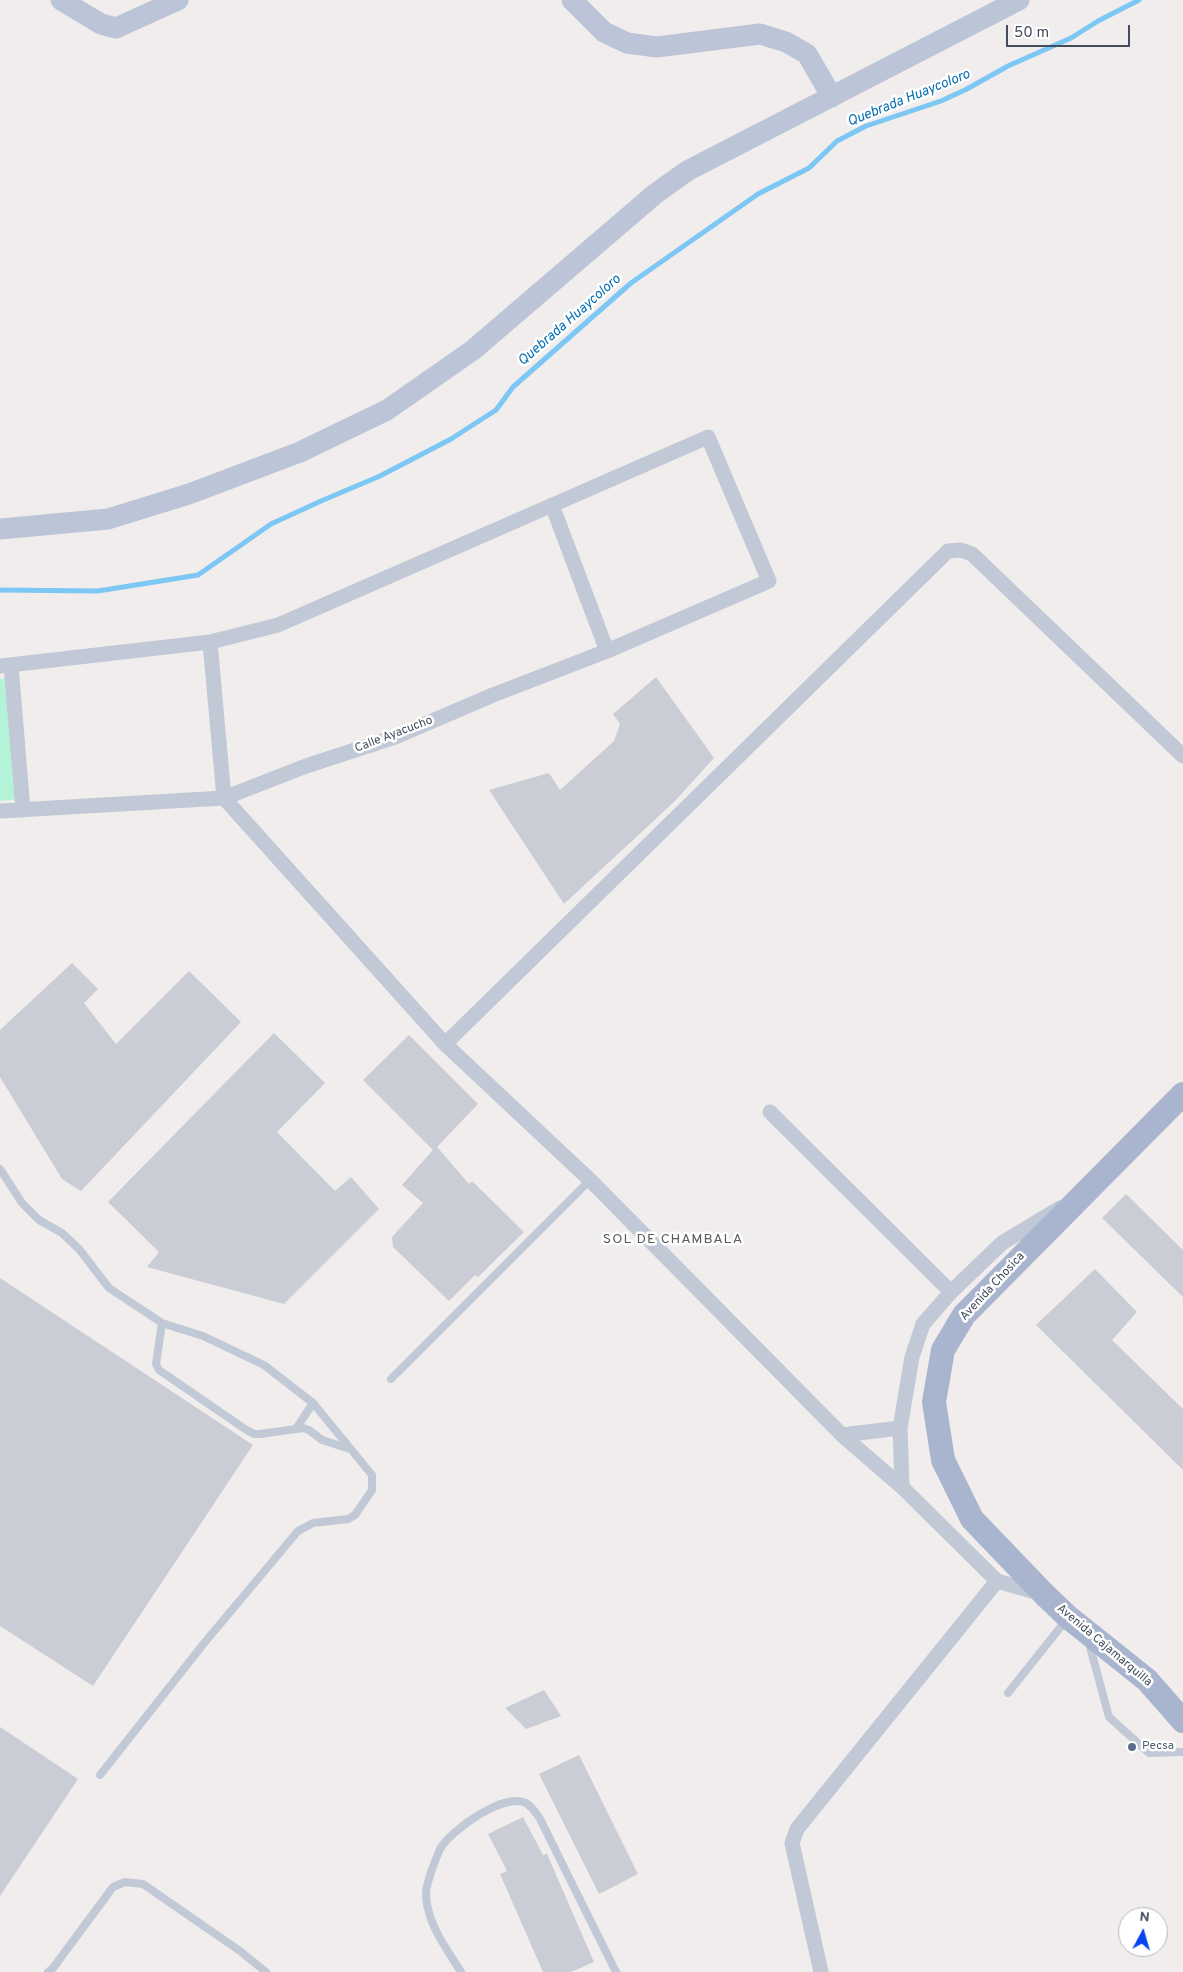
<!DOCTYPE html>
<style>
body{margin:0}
#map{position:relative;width:1183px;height:1972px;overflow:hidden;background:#f0edec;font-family:Overpass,sans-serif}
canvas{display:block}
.north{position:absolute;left:1118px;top:1907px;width:50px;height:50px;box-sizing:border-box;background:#fff;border:1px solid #b4b7be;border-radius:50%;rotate:6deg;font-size:14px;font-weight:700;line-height:20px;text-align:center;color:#434c5c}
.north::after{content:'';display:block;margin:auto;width:18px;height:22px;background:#0744ef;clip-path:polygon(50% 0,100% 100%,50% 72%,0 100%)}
.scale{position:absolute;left:1006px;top:25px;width:124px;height:22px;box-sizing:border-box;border:2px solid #434c5c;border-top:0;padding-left:6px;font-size:15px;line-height:18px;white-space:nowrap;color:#434c5c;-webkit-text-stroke:4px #fff;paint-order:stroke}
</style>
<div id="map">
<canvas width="1183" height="1972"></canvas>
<div class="north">N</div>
<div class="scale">50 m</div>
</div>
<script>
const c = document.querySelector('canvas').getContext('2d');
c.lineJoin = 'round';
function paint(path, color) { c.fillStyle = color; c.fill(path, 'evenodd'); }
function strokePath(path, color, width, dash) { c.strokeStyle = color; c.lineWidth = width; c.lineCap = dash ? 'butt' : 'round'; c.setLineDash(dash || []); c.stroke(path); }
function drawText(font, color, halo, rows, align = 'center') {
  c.font = font + ' Overpass,sans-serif'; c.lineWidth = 5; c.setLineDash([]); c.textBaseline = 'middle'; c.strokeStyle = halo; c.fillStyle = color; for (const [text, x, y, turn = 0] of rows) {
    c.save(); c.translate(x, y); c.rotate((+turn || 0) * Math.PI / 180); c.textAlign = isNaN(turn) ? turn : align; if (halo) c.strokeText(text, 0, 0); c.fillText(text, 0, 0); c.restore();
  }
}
paint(new Path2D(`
 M7 678 20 799 0 801V679Z`), '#b5f3d8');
strokePath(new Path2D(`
 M0 590 98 591 198 575 271 524 321 501 380 476 451 439 496 410 513 387 631 283 758 194 809 168 837 141 866 126 941 101 965 90 1008 66 1071 38 1098 21 1139 0`), '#7dc7f4', 5);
paint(new Path2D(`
 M656 677 714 758 675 801 564 904 489 790 549 773 560 790 614 741 620 724 613 714Z
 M72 963 98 989 84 1003 116 1044 189 971 241 1022 81 1191 62 1179 0 1077V1030Z
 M274 1033 325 1083 277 1132 335 1191 351 1177 379 1209 284 1304 147 1267 159 1252 108 1202Z
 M409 1035 478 1104 437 1147 469 1184 472 1181 524 1232 478 1277 475 1275 449 1301 393 1247 392 1237 423 1203 402 1185 433 1150 363 1080Z
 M1126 1194 1183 1250V1297L1102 1218Z
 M1095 1269 1137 1312 1112 1340 1183 1409V1470L1036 1325Z
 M0 1278 253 1445 93 1686 0 1626Z
 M544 1690 561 1716 526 1729 505 1708Z
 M0 1727 78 1779 0 1896Z
 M579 1755 638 1874 599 1894 539 1774Z
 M523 1817 543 1855 547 1854 594 1962 571 1972H543L500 1874 507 1871 488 1834Z`), '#cacdd5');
strokePath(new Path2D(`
 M0 1169 22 1203 39 1220 62 1233 79 1249 109 1288 162 1323 203 1336 264 1365 313 1403 372 1475V1490L355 1515 348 1519 313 1523 298 1531 205 1642 100 1775
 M162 1323 156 1364 159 1370 245 1429 254 1434H260L303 1428 309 1430 322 1440 350 1449
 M391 1379 590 1180
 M296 1429 313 1403
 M1089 1643 1109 1717 1149 1753 1183 1752
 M1008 1693 1067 1619
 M48 1972 53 1968 113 1887 125 1882 143 1884 240 1951 266 1972
 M461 1972C446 1948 426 1922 426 1893 426 1884 436 1858 440 1849 451 1830 504 1792 526 1803 531 1806 536 1813 539 1817L616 1972`), '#c1c8d6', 8);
strokePath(new Path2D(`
 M552 505 607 651
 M210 642 224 798 445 1044 590 1180 842 1435 902 1487 997 1581 1042 1594
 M11 665 23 810
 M0 666 210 642 278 625 708 437 769 581 607 651 493 695 395 737 306 766 224 798 0 811
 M445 1044 948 551 961 550 972 554 1183 756
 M770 1112 951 1292
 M842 1435 900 1428
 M902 1487 900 1428 912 1357 923 1324 951 1292 1002 1243 1060 1208
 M821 1972 792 1843 797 1829 997 1581`), '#c1c8d6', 15);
strokePath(new Path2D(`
 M61 0 101 24 116 28 178 0
 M572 0 604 32 627 43 657 47 760 34 786 42 807 54 832 97
 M0 529 108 519 189 494 300 452 387 410 473 350 655 194 687 171 1019 0`), '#bcc5d8', 21);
strokePath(new Path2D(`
 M1183 1094 964 1315 943 1350 934 1402 943 1460 972 1519 1044 1594 1068 1617 1147 1680 1183 1721`), '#a9b5cf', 24);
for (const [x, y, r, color] of [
 [1132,1747,5,"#5c6f8a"]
]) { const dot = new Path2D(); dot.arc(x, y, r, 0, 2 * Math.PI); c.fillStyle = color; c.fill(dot); strokePath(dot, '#fff', 2); }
drawText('12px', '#434c5c', '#fff', [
 ["Calle Ayacucho",394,735,-21],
 ["Avenida Chosica",993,1287,-47],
 ["Avenida Cajamarquilla",1104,1646,40]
]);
drawText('12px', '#4e5e75', '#fff', [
 ["Pecsa",1142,1747]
], 'left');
drawText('italic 14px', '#006db1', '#fff', [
 ["Quebrada Huaycoloro",909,99,-22],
 ["Quebrada Huaycoloro",570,321,-41]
]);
c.letterSpacing = '1px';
drawText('14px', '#585b62', '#fff', [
 ["SOL DE CHAMBALA",673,1240]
]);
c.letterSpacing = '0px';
</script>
